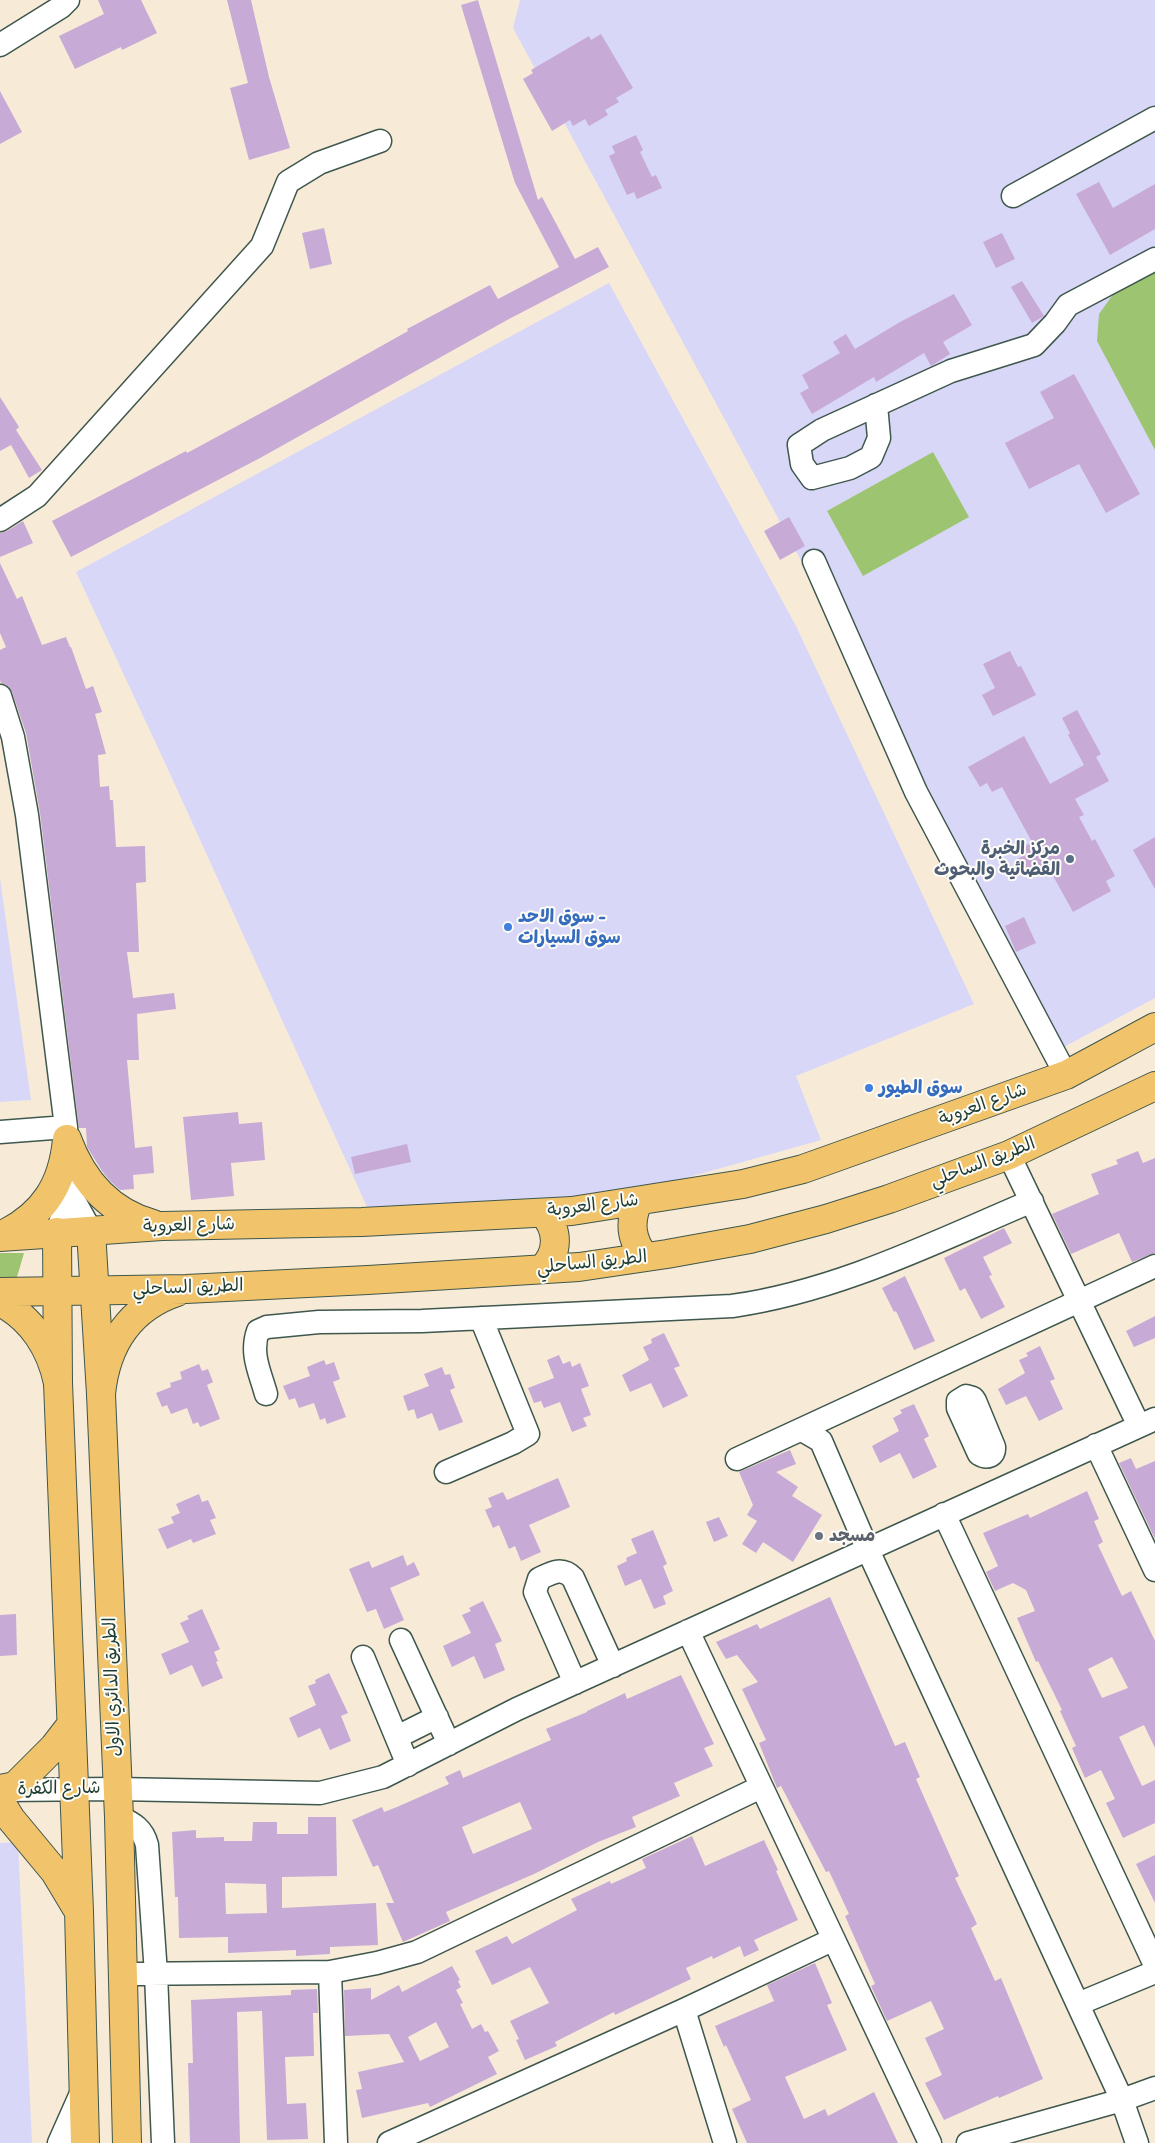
<!DOCTYPE html>
<meta charset="utf-8">
<style>
body{margin:0}
canvas{display:block;background:#f7ebd8}
</style>
<canvas width="1155" height="2143"></canvas>
<script>
const c = document.querySelector('canvas').getContext('2d');
c.lineJoin = 'round';
function paint(path, color) { c.fillStyle = color; c.fill(path, 'evenodd'); }
function strokePath(path, color, width, dash) { c.strokeStyle = color; c.lineWidth = width; c.lineCap = dash ? 'butt' : 'round'; c.setLineDash(dash || []); c.stroke(path); }
function drawText(font, color, halo, rows, align = 'center') {
  c.font = font + ' Itim,"Playpen Sans Arabic",sans-serif'; c.lineWidth = 4; c.setLineDash([]); c.textBaseline = 'middle'; c.strokeStyle = halo; c.fillStyle = color; for (const [text, x, y, turn = 0] of rows) {
    c.save(); c.translate(x, y); c.rotate((+turn || 0) * Math.PI / 180); c.textAlign = isNaN(turn) ? turn : align; if (halo) c.strokeText(text, 0, 0); c.fillText(text, 0, 0); c.restore();
  }
}
paint(new Path2D(`
 M520 0H1155V998L1064 1047 513 28Z
 M609 283 796 626 974 1004 796 1076 821 1140 682 1179 548 1200 368 1209 171 776 76 572Z
 M0 878 31 1100 0 1102Z
 M18 1842 32 2143H0V1843Z`), '#d8d7f8');
paint(new Path2D(`
 M1155 268V450L1097 341 1099 314 1114 293Z
 M933 452 969 517 863 576 827 511Z
 M0 1253H24L17 1277H0Z`), '#9dc571');
paint(new Path2D(`
 M98 0H141L157 33 122 50 121 47 75 69 59 36 104 14Z
 M227 0H251L269 77 290 148 249 160 230 88 248 83Z
 M478 0 538 200 542 197 575 259 598 247 609 267 509 319 260 458 71 557 52 521 186 451 187 453 287 399 408 331 407 329 490 285 498 299 559 267 515 183 461 5Z
 M601 34 633 88 616 98 619 102 605 110 608 115 589 126 585 119 573 126 570 120 552 131 523 79 533 73 531 70 589 36 591 40Z
 M0 91 22 132 0 144Z
 M636 135 643 150 640 152 652 177 656 175 662 188 637 199 634 192 627 195 609 156 615 153 612 146Z
 M1099 182 1113 208 1155 184V229L1110 255 1076 194Z
 M324 228 332 264 310 269 302 233Z
 M1002 233 1015 259 996 268 983 242Z
 M1022 281 1044 316 1032 323 1011 287Z
 M954 294 972 325 943 342 950 354 931 366 924 353 876 382 874 377 812 414 800 393 809 388 802 375 840 353 833 342 846 334 855 349 900 322Z
 M1074 374 1140 494 1106 513 1079 464 1029 489 1005 443 1054 418 1040 392Z
 M0 397 19 427 16 430 42 470 29 478 11 445 0 451Z
 M789 517 805 546 780 560 764 531Z
 M23 521 33 543 0 557V533L7 531Z
 M0 563 17 599 22 596 42 645 66 637 70 647H71L86 689 93 686 102 712 95 714 106 754 98 755 100 787 109 786 110 800H113L116 847 145 846 146 882 136 883 139 952H127L133 998 174 993 176 1009 137 1014 139 1060H127L135 1148 152 1146 154 1173 133 1175 134 1189 120 1190 110 1181 102 1171 87 1147 86 1128H79L40 813 26 733 12 692 8 686 1 683 0 680V650L6 647 0 633Z
 M1010 651 1018 667 1021 666 1036 695 993 716 982 695 995 688 983 664Z
 M1077 710 1101 754 1096 757 1109 781 1075 799 1084 815 1079 817 1092 841 1095 839 1115 876 1106 881 1111 891 1073 912 1047 865 1034 871 1032 867 1024 871 1017 859 1027 854 1023 847 1032 842 1002 787 992 792 987 783 980 787 968 767 1024 736 1050 784 1084 765 1068 735 1070 733 1062 718Z
 M1155 837V889L1133 850Z
 M1024 917 1036 943 1016 952 1005 926Z
 M238 1112 239 1124 262 1122 265 1160 231 1163 234 1196 191 1200 183 1117Z
 M407 1144 411 1162 355 1174 351 1157Z
 M1138 1151 1143 1163 1155 1158V1253L1132 1262 1119 1233 1071 1254 1052 1214 1099 1194 1091 1174 1118 1164 1116 1160Z
 M1004 1228 1012 1243 983 1257 992 1275 989 1276 1005 1307 981 1319 965 1288 960 1291 944 1258Z
 M905 1276 935 1341 914 1350 896 1311 894 1312 882 1288Z
 M1155 1316V1338L1134 1347 1126 1331Z
 M664 1333 680 1366 674 1368 688 1396 663 1408 651 1383 630 1392 622 1375 649 1360 643 1347 652 1343 651 1339Z
 M1040 1346 1055 1379 1050 1381 1063 1409 1039 1421 1026 1396 1006 1405 998 1389 1025 1373 1019 1360 1028 1356 1026 1353Z
 M559 1355 563 1364 570 1361 572 1367 580 1363 589 1386 581 1389 591 1415 583 1418 587 1426 572 1432 560 1402 544 1408 541 1401 534 1403 528 1388 554 1378 547 1360Z
 M324 1360 326 1365 334 1362 340 1379 333 1382 346 1417 327 1424 325 1418 320 1420 314 1403 299 1408 295 1398 289 1400 283 1386 310 1376 307 1367Z
 M199 1364 202 1371 208 1369 213 1382 207 1385 220 1419 200 1427 198 1422 193 1424 187 1408 171 1414 167 1405 162 1407 156 1393 171 1387 170 1383 182 1379 180 1372Z
 M442 1367 445 1375 450 1374 455 1388 450 1390 463 1422 439 1431 432 1413 417 1419 414 1409 408 1411 403 1396 429 1386 424 1374Z
 M914 1404 929 1436 924 1439 937 1467 913 1479 900 1453 880 1463 872 1446 899 1431 893 1418 902 1413 900 1410Z
 M790 1450 796 1464 776 1472 798 1487 792 1496 822 1515 793 1562 763 1542 756 1553 742 1544 757 1521 747 1515 753 1505 739 1472Z
 M1131 1458 1136 1469 1155 1461V1539L1119 1463Z
 M558 1478 570 1507 529 1525 541 1552 521 1561 515 1546 509 1549 499 1525 493 1528 485 1510 492 1507 488 1498 503 1492 507 1500Z
 M1087 1491 1099 1519 1094 1521 1103 1542 1098 1545 1122 1596 1131 1591 1155 1641V1748L1144 1725 1119 1737 1142 1786 1155 1780V1823L1123 1838 1106 1803 1115 1799 1101 1770 1085 1778 1072 1748 1076 1746 1060 1711 1062 1710 1038 1661 1036 1662 1017 1618 1035 1611 1026 1590 1013 1583 995 1591 986 1572 998 1566 983 1533 1028 1514 1030 1518ZM1112 1657 1128 1688 1102 1698 1088 1669Z
 M199 1494 202 1502 208 1500 216 1518 210 1520 216 1534 193 1543 191 1539 167 1549 158 1529 174 1523 171 1517 180 1513 176 1504Z
 M719 1517 728 1536 714 1542 706 1522Z
 M653 1530 667 1564 663 1566 673 1591 663 1596 666 1604 654 1609 641 1579 625 1586 617 1566 627 1561 626 1558 637 1553 631 1539Z
 M403 1555 407 1566 414 1562 420 1575 390 1588 404 1620 384 1629 376 1609 367 1612 349 1569 369 1561 372 1568Z
 M830 1597 895 1746 905 1742 920 1777 916 1779 959 1876 955 1878 977 1924 971 1928 995 1981 1001 1978 1043 2079 999 2098 998 2096 944 2120 925 2083 942 2075 925 2038 944 2029 931 2001 887 2021 871 1986 875 1984 845 1916 849 1914 829 1871 826 1872 781 1786 777 1788 759 1743 766 1740 742 1689 758 1682 737 1655 726 1659 716 1642 757 1624 760 1629Z
 M483 1601 502 1641 495 1644 505 1670 484 1679 474 1656 452 1667 443 1646 471 1633 462 1615 471 1611 469 1608Z
 M202 1609 220 1649 214 1652 218 1661 216 1662 223 1678 202 1687 192 1665 170 1675 161 1654 189 1642 180 1623 189 1619 187 1616Z
 M16 1614 17 1655 0 1656V1615Z
 M329 1673 348 1713 341 1716 351 1741 330 1750 320 1728 298 1738 289 1718 316 1705 308 1686 316 1683 315 1680Z
 M681 1675 714 1744 704 1748 713 1766 674 1783 680 1796 632 1817 636 1827 598 1842 534 1874 446 1912 450 1921 403 1942 386 1903H394L378 1865 373 1867 352 1820 382 1807 384 1812 397 1807 449 1784 445 1777 460 1770 463 1778 551 1740 546 1729 587 1712V1711L625 1693 627 1699ZM520 1802 532 1829 473 1854 462 1827Z
 M308 1817H336L337 1876 282 1877V1908L376 1903 378 1945 330 1947V1954L296 1956V1950L228 1953V1937L179 1938 178 1897H175L172 1832 196 1830V1838L224 1837V1841H252L253 1822H277V1834H308ZM225 1883 266 1884 267 1913 226 1914Z
 M692 1836 705 1866 764 1840 778 1870 776 1871 798 1920 754 1940 759 1950 744 1957 740 1946 713 1959 712 1956 686 1968 691 1979 615 2015 614 2012 555 2042 557 2046 525 2060 516 2040 519 2039 510 2021 549 2003 530 1967 492 1985 475 1951 507 1936 512 1944 577 1910 571 1899 610 1881 611 1884 646 1868 642 1859Z
 M1155 1855V1903L1136 1864Z
 M815 1963 832 2003 827 2005 847 2050 785 2077 804 2119 825 2109 828 2116 874 2092 898 2143H747L732 2109 751 2100 726 2045 724 2047 715 2026 774 2001 767 1985Z
 M452 1966 460 1980 458 1981 461 1987 456 1990 463 2003 460 2004 472 2029 481 2024 485 2032 488 2031 499 2051 488 2057 497 2074 430 2107 428 2103 362 2118 356 2090 362 2089 358 2072 404 2062 389 2034 345 2036 344 1990 371 1988V2000L399 1985 402 1992ZM436 2022 449 2047 420 2061 408 2037Z
 M317 1989 318 2013H313L314 2056 285 2057 287 2104 306 2103 308 2139 267 2140 262 2011 237 2012 240 2143H190L188 2063H193L191 2000 291 1995V1990Z`), '#c8aad6');
const minor = new Path2D(`
 M0 45 61 7 68 0
 M1013 196 1155 118
 M876 405 879 438 871 457 850 468 812 478 802 464 799 445 822 430 951 371 1034 345 1055 323 1068 305 1155 259
 M0 520 37 496 262 246 288 182 319 163 380 141
 M814 561 916 792 1066 1075
 M0 696 13 737 27 815 66 1127 70 1193 57 1232
 M0 1132 66 1127
 M1009 1155 1139 1426
 M70 1193 91 1231
 M266 1394C260 1372 250 1354 258 1331L267 1327 319 1322 422 1321 732 1306C838 1291 935 1242 1032 1201
 M966 1396 973 1398 975 1401 994 1447C995 1456 987 1459 979 1454L958 1408V1401Z
 M802 1430 821 1441 867 1548 1122 2100 1137 2143
 M1096 1445 1155 1570
 M737 1459 1155 1266
 M446 1472 513 1443 528 1434 481 1318
 M944 1514 1155 1965
 M688 1631 930 2143
 M401 1640 449 1744
 M363 1657 408 1765
 M575 1683 535 1592 539 1579C551 1573 562 1566 573 1578L613 1666
 M397 1737 437 1717
 M1 1790 117 1789 320 1793 383 1777 517 1709 1155 1419
 M119 1817C133 1823 143 1829 147 1845L156 1974 163 2143
 M330 1972 336 2143
 M122 1974 330 1972 377 1963 417 1952 761 1787
 M1078 2004 1155 1972
 M684 2010 725 2143
 M59 2143 83 2089
 M389 2143 684 2010 832 1940
 M968 2143 1122 2100 1155 2088`);
const major = new Path2D(`
 M91 1231 101 1394 119 1817 127 2143
 M57 1232 58 1383 79 1911 85 2143
 M0 1789 15 1786 54 1747 71 1725
 M0 1801 11 1819 55 1872 76 1907`);
const highway = new Path2D(`
 M67 1139C82 1180 109 1212 153 1224
 M638 1202C629 1222 631 1240 645 1257
 M2 1235C44 1215 63 1184 67 1139
 M0 1237 162 1226 362 1222 572 1211 743 1184 803 1169 1066 1075 1155 1027
 M542 1269C559 1253 559 1230 543 1213
 M0 1292 186 1289 368 1280 579 1267 667 1254 750 1239 826 1219 889 1199 1009 1155 1155 1086
 M0 1302C32 1318 51 1349 58 1383
 M101 1394C106 1345 129 1308 177 1292`);
strokePath(minor, '#3f574d', 25);
strokePath(major, '#3f574d', 30);
strokePath(highway, '#3f574d', 30);
strokePath(minor, '#fff', 22);
strokePath(major, '#f1c36a', 28);
strokePath(highway, '#f1c36a', 28);
for (const [x, y, r, color] of [
 [1070,859,5,"#5c6f8a"],
 [508,927,5,"#3f7fe0"],
 [869,1088,5,"#3f7fe0"],
 [819,1536,5,"#6b7280"]
]) { const dot = new Path2D(); dot.arc(x, y, r, 0, 2 * Math.PI); c.fillStyle = color; c.fill(dot); strokePath(dot, '#fdfcf7', 2); }
drawText('bold 18px', '#4e5e75', '#fdfcf7', [
 ["مركز الخبرة",1060,849],
 ["القضائية والبحوث",1060,870]
], 'right');
drawText('bold 18px', '#366cbe', '#fdfcf7', [
 ["سوق الاحد -",518,917],
 ["سوق السيارات",518,938],
 ["سوق الطيور",879,1088]
], 'left');
drawText('18px', '#1f3d34', '#fdfcf7', [
 ["شارع العروبة",983,1105,-20],
 ["الطريق الساحلي",983,1163,-21],
 ["شارع العروبة",593,1206,-7],
 ["شارع العروبة",189,1226,-2],
 ["الطريق الساحلي",592,1263,-6],
 ["الطريق الساحلي",188,1288,-2],
 ["الطريق الدائري الاول",113,1687,-92],
 ["شارع الكفرة",59,1789,-1]
]);
drawText('bold 18px', '#5b616d', '#fdfcf7', [
 ["مسجد",829,1536]
], 'left');
</script>
